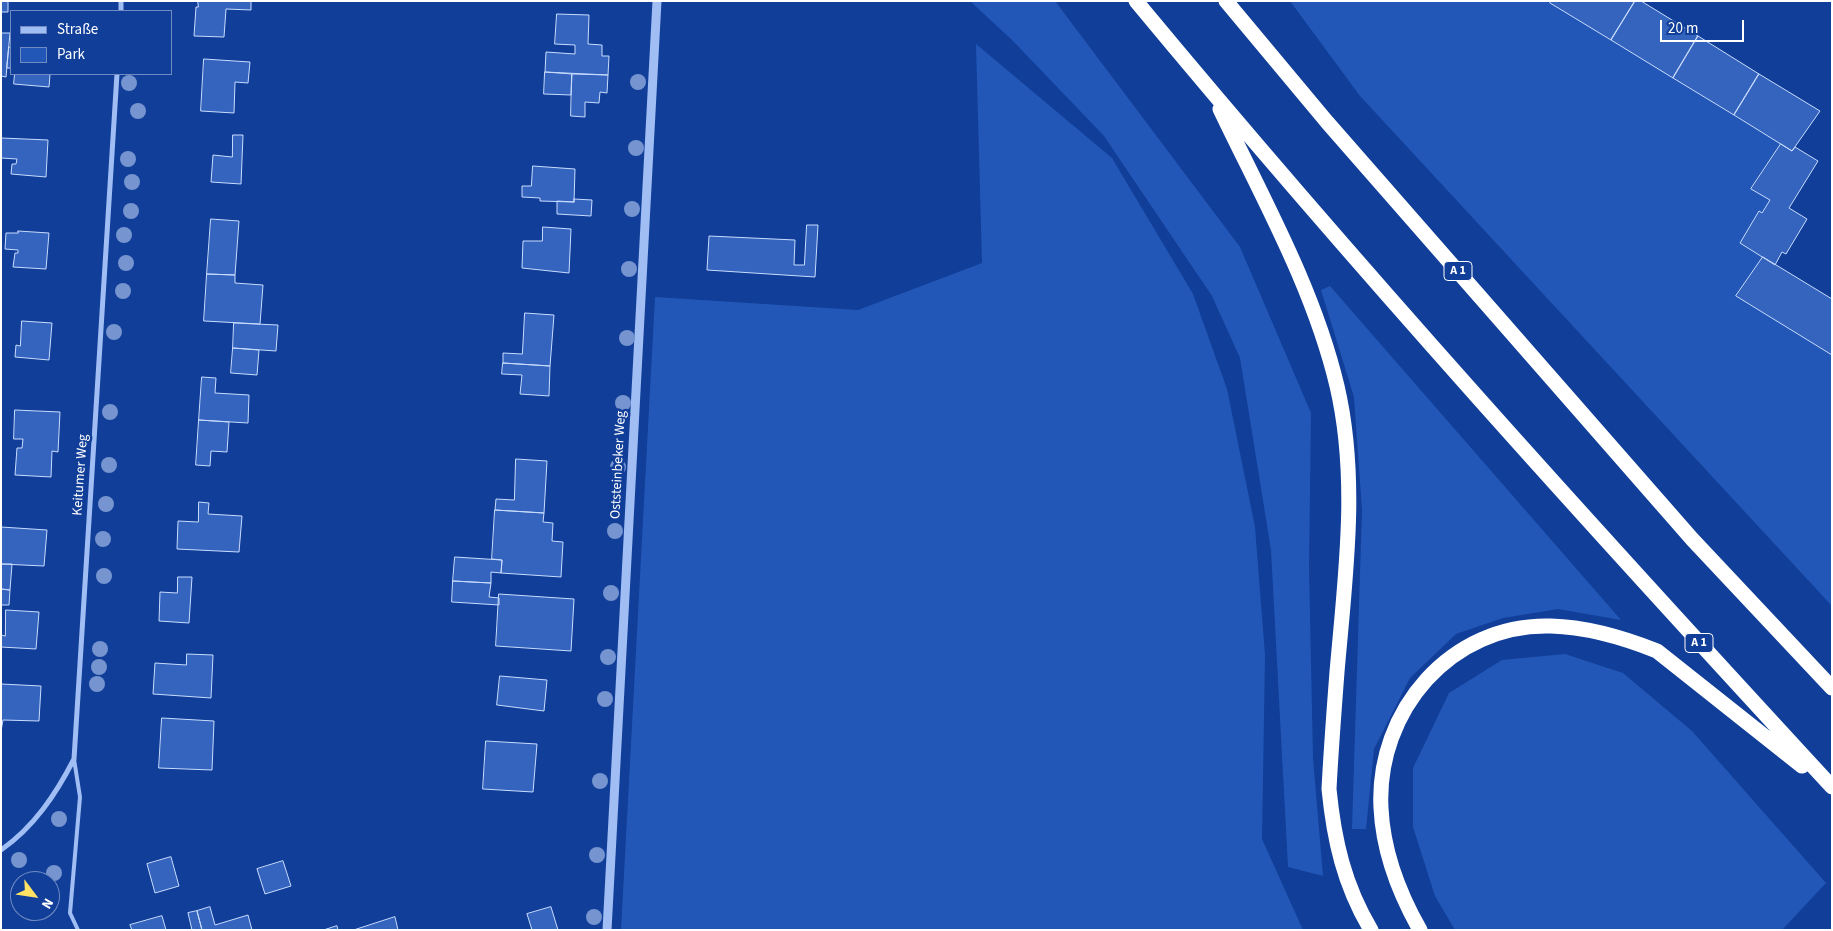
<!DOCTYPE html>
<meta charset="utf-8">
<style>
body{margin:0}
#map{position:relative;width:1833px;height:931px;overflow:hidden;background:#103e98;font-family:"Source Sans 3",sans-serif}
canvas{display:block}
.frame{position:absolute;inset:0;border:2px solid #fff;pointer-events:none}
.legend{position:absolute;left:10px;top:10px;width:162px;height:65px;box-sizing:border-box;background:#103e98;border:1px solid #708bc1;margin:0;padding:6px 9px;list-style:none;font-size:15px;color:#fff}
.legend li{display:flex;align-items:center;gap:10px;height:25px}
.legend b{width:25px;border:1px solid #708bc1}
.north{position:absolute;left:10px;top:871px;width:50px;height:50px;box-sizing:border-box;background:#103e98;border:1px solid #708bc1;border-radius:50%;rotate:121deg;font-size:14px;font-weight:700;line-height:20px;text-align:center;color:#fff}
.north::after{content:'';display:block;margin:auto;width:18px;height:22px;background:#ffe264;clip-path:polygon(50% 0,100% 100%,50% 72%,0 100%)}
.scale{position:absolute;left:1660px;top:20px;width:84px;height:22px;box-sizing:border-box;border:2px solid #fff;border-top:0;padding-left:6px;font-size:15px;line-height:18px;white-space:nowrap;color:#fff;-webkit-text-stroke:4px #103e98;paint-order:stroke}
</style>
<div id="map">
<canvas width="1833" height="931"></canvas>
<div class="frame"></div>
<ul class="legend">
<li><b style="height:6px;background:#a1bef4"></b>Straße</li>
<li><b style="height:14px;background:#2357b7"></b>Park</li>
</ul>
<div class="north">N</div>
<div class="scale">20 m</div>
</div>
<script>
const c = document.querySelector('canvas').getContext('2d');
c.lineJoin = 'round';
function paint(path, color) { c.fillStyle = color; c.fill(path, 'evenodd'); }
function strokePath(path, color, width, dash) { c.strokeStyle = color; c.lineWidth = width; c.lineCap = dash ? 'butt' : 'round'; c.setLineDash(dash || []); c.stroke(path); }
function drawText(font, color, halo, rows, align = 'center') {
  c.font = font + ' "Source Sans 3",sans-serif'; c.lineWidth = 5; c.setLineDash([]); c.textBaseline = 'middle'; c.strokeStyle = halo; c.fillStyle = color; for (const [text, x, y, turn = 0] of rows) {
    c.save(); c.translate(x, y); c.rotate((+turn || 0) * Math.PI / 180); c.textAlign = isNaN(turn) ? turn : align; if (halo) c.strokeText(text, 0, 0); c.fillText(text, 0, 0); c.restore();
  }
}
paint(new Path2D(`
 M970 1H1055L1240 247 1311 413 1309 568 1313 758 1323 876 1288 867 1271 550 1240 358 1212 296 1104 136 1013 41Z
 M1290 1H1548L1781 144 1751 188 1770 200 1762 213 1759 211 1740 243 1763 257 1736 296 1832 355V606L1360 96Z
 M976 44 1112 158 1193 294 1227 389 1255 527 1265 655 1262 839 1303 930H621L655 297 858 310 982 263Z
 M1330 286 1621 620 1558 609 1503 618 1456 634 1410 678 1374 749 1366 829H1352L1362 510 1354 397 1321 290Z
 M1565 654 1623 673 1692 731 1826 883 1782 930H1455L1435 896 1413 827V768L1449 693 1502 660Z`), '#2357b7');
const building = new Path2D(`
 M1 1H8V12H1Z
 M198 1H251V10L226 9 224 37 194 36 196 7H198Z
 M1551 1H1635L1611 40 1550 3Z
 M1635 1H1641L1698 36 1673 78 1611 40Z
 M557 14 589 15 588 44 602 45V56H609L608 75 545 72 546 52 575 54V45L555 44Z
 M1 33H10L6 77 1 76Z
 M1698 36 1759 74 1734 115 1673 78Z
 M9 47 11 48V68H7Z
 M204 59 250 62 248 83 235 82 234 113 201 111Z
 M545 72 572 74 571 95 544 94Z
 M15 74H57H50L49 87 14 84Z
 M572 74 608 75 607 93 600 92 599 103 585 102V117L571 116Z
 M1759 74 1820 111 1792 151 1734 115Z
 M233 135H243L241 184 211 182 213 155 232 157Z
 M1 138 48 140 46 177 11 174 12 164H16L17 159 1 158Z
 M1781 144 1792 151 1795 147 1818 161 1789 208 1807 219 1786 254 1782 252 1775 265 1740 243 1759 211 1762 213 1770 200 1751 189Z
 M533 166 575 169 574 202 540 201V198L522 197V186H531Z
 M574 199 592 200 591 216 557 214V201L574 202Z
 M211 219 239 221 235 275 207 274Z
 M807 225H818L815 277 707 270 709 236 795 240 794 265H804Z
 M543 227 571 229 569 273 522 268 523 241H542Z
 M18 231 49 233 46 269 13 267 15 253H18V250L5 249 6 233H18Z
 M1763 257 1832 299V355L1736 296Z
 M207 274 235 275V283L263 285 260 324 204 321Z
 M525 313 554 315 550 366 503 363V353L522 354Z
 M22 321 52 323 49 360 15 357 16 345 20 346Z
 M234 323 278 325 276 351 233 348Z
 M233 348 259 350 257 375 231 373Z
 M503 363 550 366 549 396 520 394 522 375 502 374Z
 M202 377 216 378 215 393 249 395 248 423 199 420Z
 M15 410 60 412 58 452 52 451 51 477 15 475 17 448H22L23 439H14Z
 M199 420 229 422 227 452 211 451 210 466 196 465Z
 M516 459 547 461 544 513 495 510 496 499 514 500Z
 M199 502 209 503 208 514 242 516 239 552 177 549 178 521 198 522Z
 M495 510 544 513 543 522 553 523 552 541 563 542 561 577 501 573 502 560 492 559Z
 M1 527 47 530 44 566 1 564Z
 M455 557 502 560 501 573 491 572V583L453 581Z
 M1 564H12L10 590 1 589Z
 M178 577H192L189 623 159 621 160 592 177 593Z
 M453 581 491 583 489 597 499 598V605L452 602Z
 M1 589 10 590 9 605H1Z
 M499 594 574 599 571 651 496 646Z
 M6 610 39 612 36 649 1 647V635L5 636Z
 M187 654 213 655 211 698 153 694 155 663 186 665Z
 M500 676 547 680 544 711 497 705Z
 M1 684 41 686 39 721 3 720 1 731Z
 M162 718 214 721 212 770 159 768Z
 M486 741 537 744 533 792 483 789Z
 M171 857 179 886 155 893 147 864Z
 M283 861 291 886 265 894 257 869Z
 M210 907 215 925 248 915 252 930H202L197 911Z
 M551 907 558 930H532L527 914Z
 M197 911 202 930H192L188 913Z
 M162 916 166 930H132L130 925Z
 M395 917 398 930H354Z
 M337 926 338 930H324Z`);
paint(building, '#3464be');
strokePath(building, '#c9dcfe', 1);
strokePath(new Path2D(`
 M74 759 80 797 70 913 78 930`), '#a1bef4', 4);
strokePath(new Path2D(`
 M121 11V1
 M1 850C34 827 56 794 74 759L117 74`), '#a1bef4', 5);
strokePath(new Path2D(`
 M607 930 657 1`), '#a1bef4', 9);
strokePath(new Path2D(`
 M1136 1C1359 270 1595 530 1832 787
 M1226 1 1327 122 1692 539 1832 688
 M1220 109C1263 199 1314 289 1337 386 1359 480 1345 578 1337 672 1334 711 1331 750 1329 789 1334 840 1344 885 1371 930
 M1420 930C1399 893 1383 851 1381 808 1376 711 1451 623 1551 626 1588 627 1622 637 1657 651L1802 766`), '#fff', 15);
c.fillStyle = '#7695d0';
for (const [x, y] of [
 [638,82],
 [129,83],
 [138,111],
 [636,148],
 [128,159],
 [132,182],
 [632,209],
 [131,211],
 [124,235],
 [126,263],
 [629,269],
 [123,291],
 [114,332],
 [627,338],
 [623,403],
 [110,412],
 [109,465],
 [618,467],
 [106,504],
 [615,531],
 [103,539],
 [104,576],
 [611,593],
 [100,649],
 [608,657],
 [99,667],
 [97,684],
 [605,699],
 [600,781],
 [59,819],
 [597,855],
 [19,860],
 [54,873],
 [594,917]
]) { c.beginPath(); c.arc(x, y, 8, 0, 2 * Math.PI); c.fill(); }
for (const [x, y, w] of [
 [1458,271,28],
 [1699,643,28]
]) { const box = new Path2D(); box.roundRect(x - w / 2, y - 9.5, w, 19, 4); c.fillStyle = '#103e98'; c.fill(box); strokePath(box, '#fff', 1); }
drawText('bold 12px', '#fff', null, [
 ["A 1",1458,271],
 ["A 1",1699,643]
]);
drawText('14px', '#fff', '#103e98', [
 ["Oststeinbeker Weg",619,465,-87],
 ["Keitumer Weg",81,475,-86]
]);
</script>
